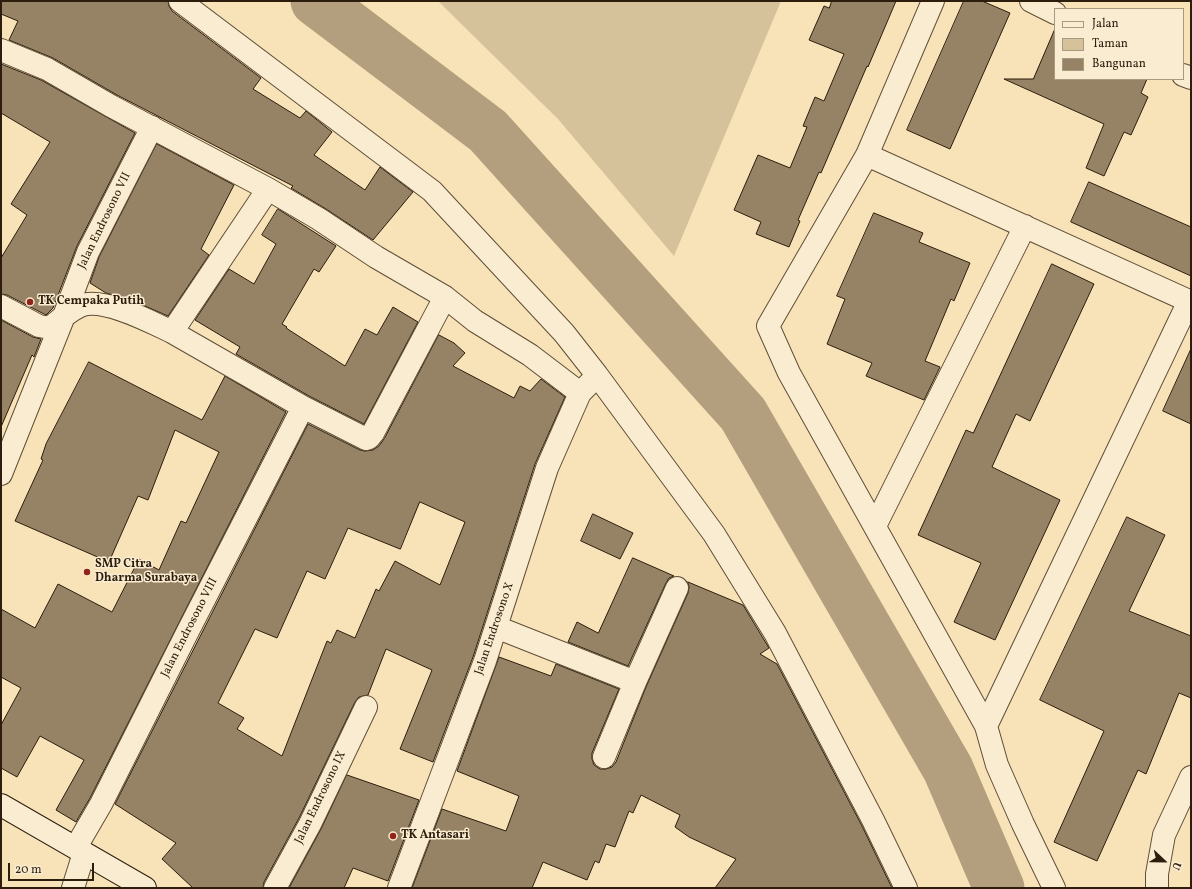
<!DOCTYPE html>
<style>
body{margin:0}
#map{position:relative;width:1192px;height:889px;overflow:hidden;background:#f8e2b7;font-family:Vollkorn,serif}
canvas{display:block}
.frame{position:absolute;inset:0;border:2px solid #2c1d0d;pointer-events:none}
.legend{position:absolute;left:1054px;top:8px;width:130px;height:72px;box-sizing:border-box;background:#faecd0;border:1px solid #a89982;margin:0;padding:5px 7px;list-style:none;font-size:12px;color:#2c1d0d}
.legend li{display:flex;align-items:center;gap:8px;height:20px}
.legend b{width:20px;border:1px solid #a89982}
.north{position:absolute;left:1144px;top:841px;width:40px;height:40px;-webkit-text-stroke:3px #faecd0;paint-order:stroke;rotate:112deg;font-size:11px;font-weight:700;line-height:16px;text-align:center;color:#2c1d0d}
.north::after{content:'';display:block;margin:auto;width:14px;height:18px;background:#2c1d0d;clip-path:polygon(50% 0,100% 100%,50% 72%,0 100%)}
.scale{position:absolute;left:8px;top:863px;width:86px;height:18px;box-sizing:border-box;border:2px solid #2c1d0d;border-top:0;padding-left:5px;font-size:12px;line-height:14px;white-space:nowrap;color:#2c1d0d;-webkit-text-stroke:3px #faecd0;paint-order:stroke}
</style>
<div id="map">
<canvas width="1192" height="889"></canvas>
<div class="frame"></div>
<ul class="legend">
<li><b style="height:5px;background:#faecd0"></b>Jalan</li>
<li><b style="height:11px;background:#d5c19a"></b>Taman</li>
<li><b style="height:11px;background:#968365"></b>Bangunan</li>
</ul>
<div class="north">U</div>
<div class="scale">20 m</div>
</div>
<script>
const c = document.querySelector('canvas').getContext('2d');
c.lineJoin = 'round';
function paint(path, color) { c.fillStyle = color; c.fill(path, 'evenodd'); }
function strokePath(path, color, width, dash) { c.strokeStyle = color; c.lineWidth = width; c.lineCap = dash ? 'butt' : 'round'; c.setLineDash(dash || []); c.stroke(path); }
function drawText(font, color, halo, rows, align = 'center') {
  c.font = font + ' Vollkorn,serif'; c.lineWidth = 3; c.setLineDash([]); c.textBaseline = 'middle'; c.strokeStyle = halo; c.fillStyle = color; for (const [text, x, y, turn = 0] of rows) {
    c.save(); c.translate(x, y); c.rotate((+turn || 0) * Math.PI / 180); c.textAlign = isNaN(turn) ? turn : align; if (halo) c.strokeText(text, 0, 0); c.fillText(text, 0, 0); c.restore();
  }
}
paint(new Path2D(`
 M438 1H781L674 256 558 119Z`), '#d5c19a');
strokePath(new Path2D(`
 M316 1 488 131 743 414 948 769 999 888`), '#b39f7d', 51);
const building = new Path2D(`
 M1 1H168L169 6 172 11 261 78 253 89 300 118 306 111 332 132 314 155 365 190 380 167 413 192 373 240 326 209 291 188 293 186 117 95 53 58 9 40 18 21 1 14Z
 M832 1H896L868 67 867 66 821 173 819 172 798 220 800 221 789 247 756 234 761 222 734 210 758 155 790 168 807 127 803 126 815 97 824 101 844 54 809 40 824 6 829 8Z
 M964 1H982L1010 13 950 149 907 130Z
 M1055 29V79H1147L1141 93 1148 97 1131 135 1124 132 1104 176 1086 168 1104 124 1004 79H1033Z
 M1 64 41 80 135 133 77 246 53 308 46 315 7 295 1 294V258L27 215 11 204 50 142 1 113Z
 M157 144 234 185 201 249 209 255 168 316 131 300 106 293 90 283 99 257Z
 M1089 182 1191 227V276L1071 222Z
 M278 209 336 246 319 272 314 269 282 324 287 327 286 328 345 366 365 329 377 335 393 307 418 322 364 424 309 396 236 354 240 347 195 320 229 269 254 284 276 244 262 235Z
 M874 213 923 233 919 242 970 263 954 301 951 299 925 361 940 367 924 400 866 376 872 363 827 344 845 299 837 296Z
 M1052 264 1094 284 1030 421 1016 414 992 467 1060 500 995 640 954 622 981 563 918 535 966 430 973 433Z
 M1 320 33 337 41 339 34 357 32 355 1 427Z
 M439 335 454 343 465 353 453 366 514 398 520 386 530 391 541 379 565 397 535 464 473 657 433 762 400 749 432 670 386 649 368 695 359 697 355 702 299 818 264 882 263 888H193L162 859 176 843 115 804 308 424 360 450 365 451 373 450 379 446 384 439ZM420 502 465 522 440 585 395 561 379 591 376 589 355 638 337 630 331 643 327 641 282 756 237 729 244 718 218 703 255 629 277 638 307 571 325 579 348 528 400 549Z
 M1191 349V424L1163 411Z
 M89 362 202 420 225 376 286 412 90 798 76 822 56 810 84 760 40 736 17 777 1 768V725L21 688 1 677V609L35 628 58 584 112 612 139 559 159 570 181 521 186 523 219 452 175 430 148 500 138 496 109 562 15 521 43 460 41 459 46 444Z
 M593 514 633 533 620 559 581 541Z
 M1127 517 1165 535 1129 611 1191 636V698L1179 693 1146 774 1138 770 1097 861 1054 842 1104 731 1040 700Z
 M633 558 674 576 669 578 666 583 628 666 568 642 577 622 598 633Z
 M688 582 743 605 769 648 760 654 777 664 862 826 892 888H715L736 859 689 837 675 827 680 815 641 795 633 813 629 811 615 847 606 844 599 863 595 861 587 880 543 862 532 888H412L442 809 506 831 519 796 457 771 499 657 551 676 556 664 619 689 592 753V759L594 765 600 769H606L612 767 616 762 646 687 688 593 689 587Z
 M347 775 419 800 388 881 353 868 344 888H289L321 829Z`);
paint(building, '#968365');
strokePath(building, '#2c1d0d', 1);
const street = new Path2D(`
 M180 1 432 191 564 333 597 375 714 534 775 633 873 820 906 888
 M933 1 867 155 768 326 789 373 986 726 997 765 1023 824 1054 888
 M1031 1 1055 13
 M1 50 47 69 111 106 268 189
 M1183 75 1191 78
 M867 155 1191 302
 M445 297 373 433 369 438 366 439 303 407 172 332 268 189 319 219 376 257 445 297 475 321 530 355 580 393
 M1 306 39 326 50 328C59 320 69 311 80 306 102 296 151 322 172 332
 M1 474 64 316 88 252 152 127
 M875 526 1025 226
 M496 627 635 682
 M986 726 1189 301
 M604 757 635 682 677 588
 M76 847 101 804 187 633 303 407
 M73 888 84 853
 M275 888 310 824 366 707
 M399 888 485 661 547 468 580 393 591 382
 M1157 888V874L1164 835 1191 777`);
const secondary = new Path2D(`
 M1 805 145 888`);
strokePath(street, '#5f4e38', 24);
strokePath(secondary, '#2c1d0d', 24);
strokePath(street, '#faecd0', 22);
strokePath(secondary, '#faecd0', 22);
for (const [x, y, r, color] of [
 [30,302,4,"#8f2418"],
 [87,572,4,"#8f2418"],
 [393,836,4,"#8f2418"]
]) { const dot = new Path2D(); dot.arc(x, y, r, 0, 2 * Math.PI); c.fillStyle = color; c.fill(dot); strokePath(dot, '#faecd0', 1.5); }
drawText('12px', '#2c1d0d', '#faecd0', [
 ["Jalan Endrosono VII",105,221,-64],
 ["Jalan Endrosono VIII",190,628,-63],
 ["Jalan Endrosono X",495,629,-71],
 ["Jalan Endrosono IX",321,798,-64]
]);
drawText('bold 12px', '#2c1d0d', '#faecd0', [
 ["TK Cempaka Putih",38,302],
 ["SMP Citra",95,565],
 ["Dharma Surabaya",95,579],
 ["TK Antasari",401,836]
], 'left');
</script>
